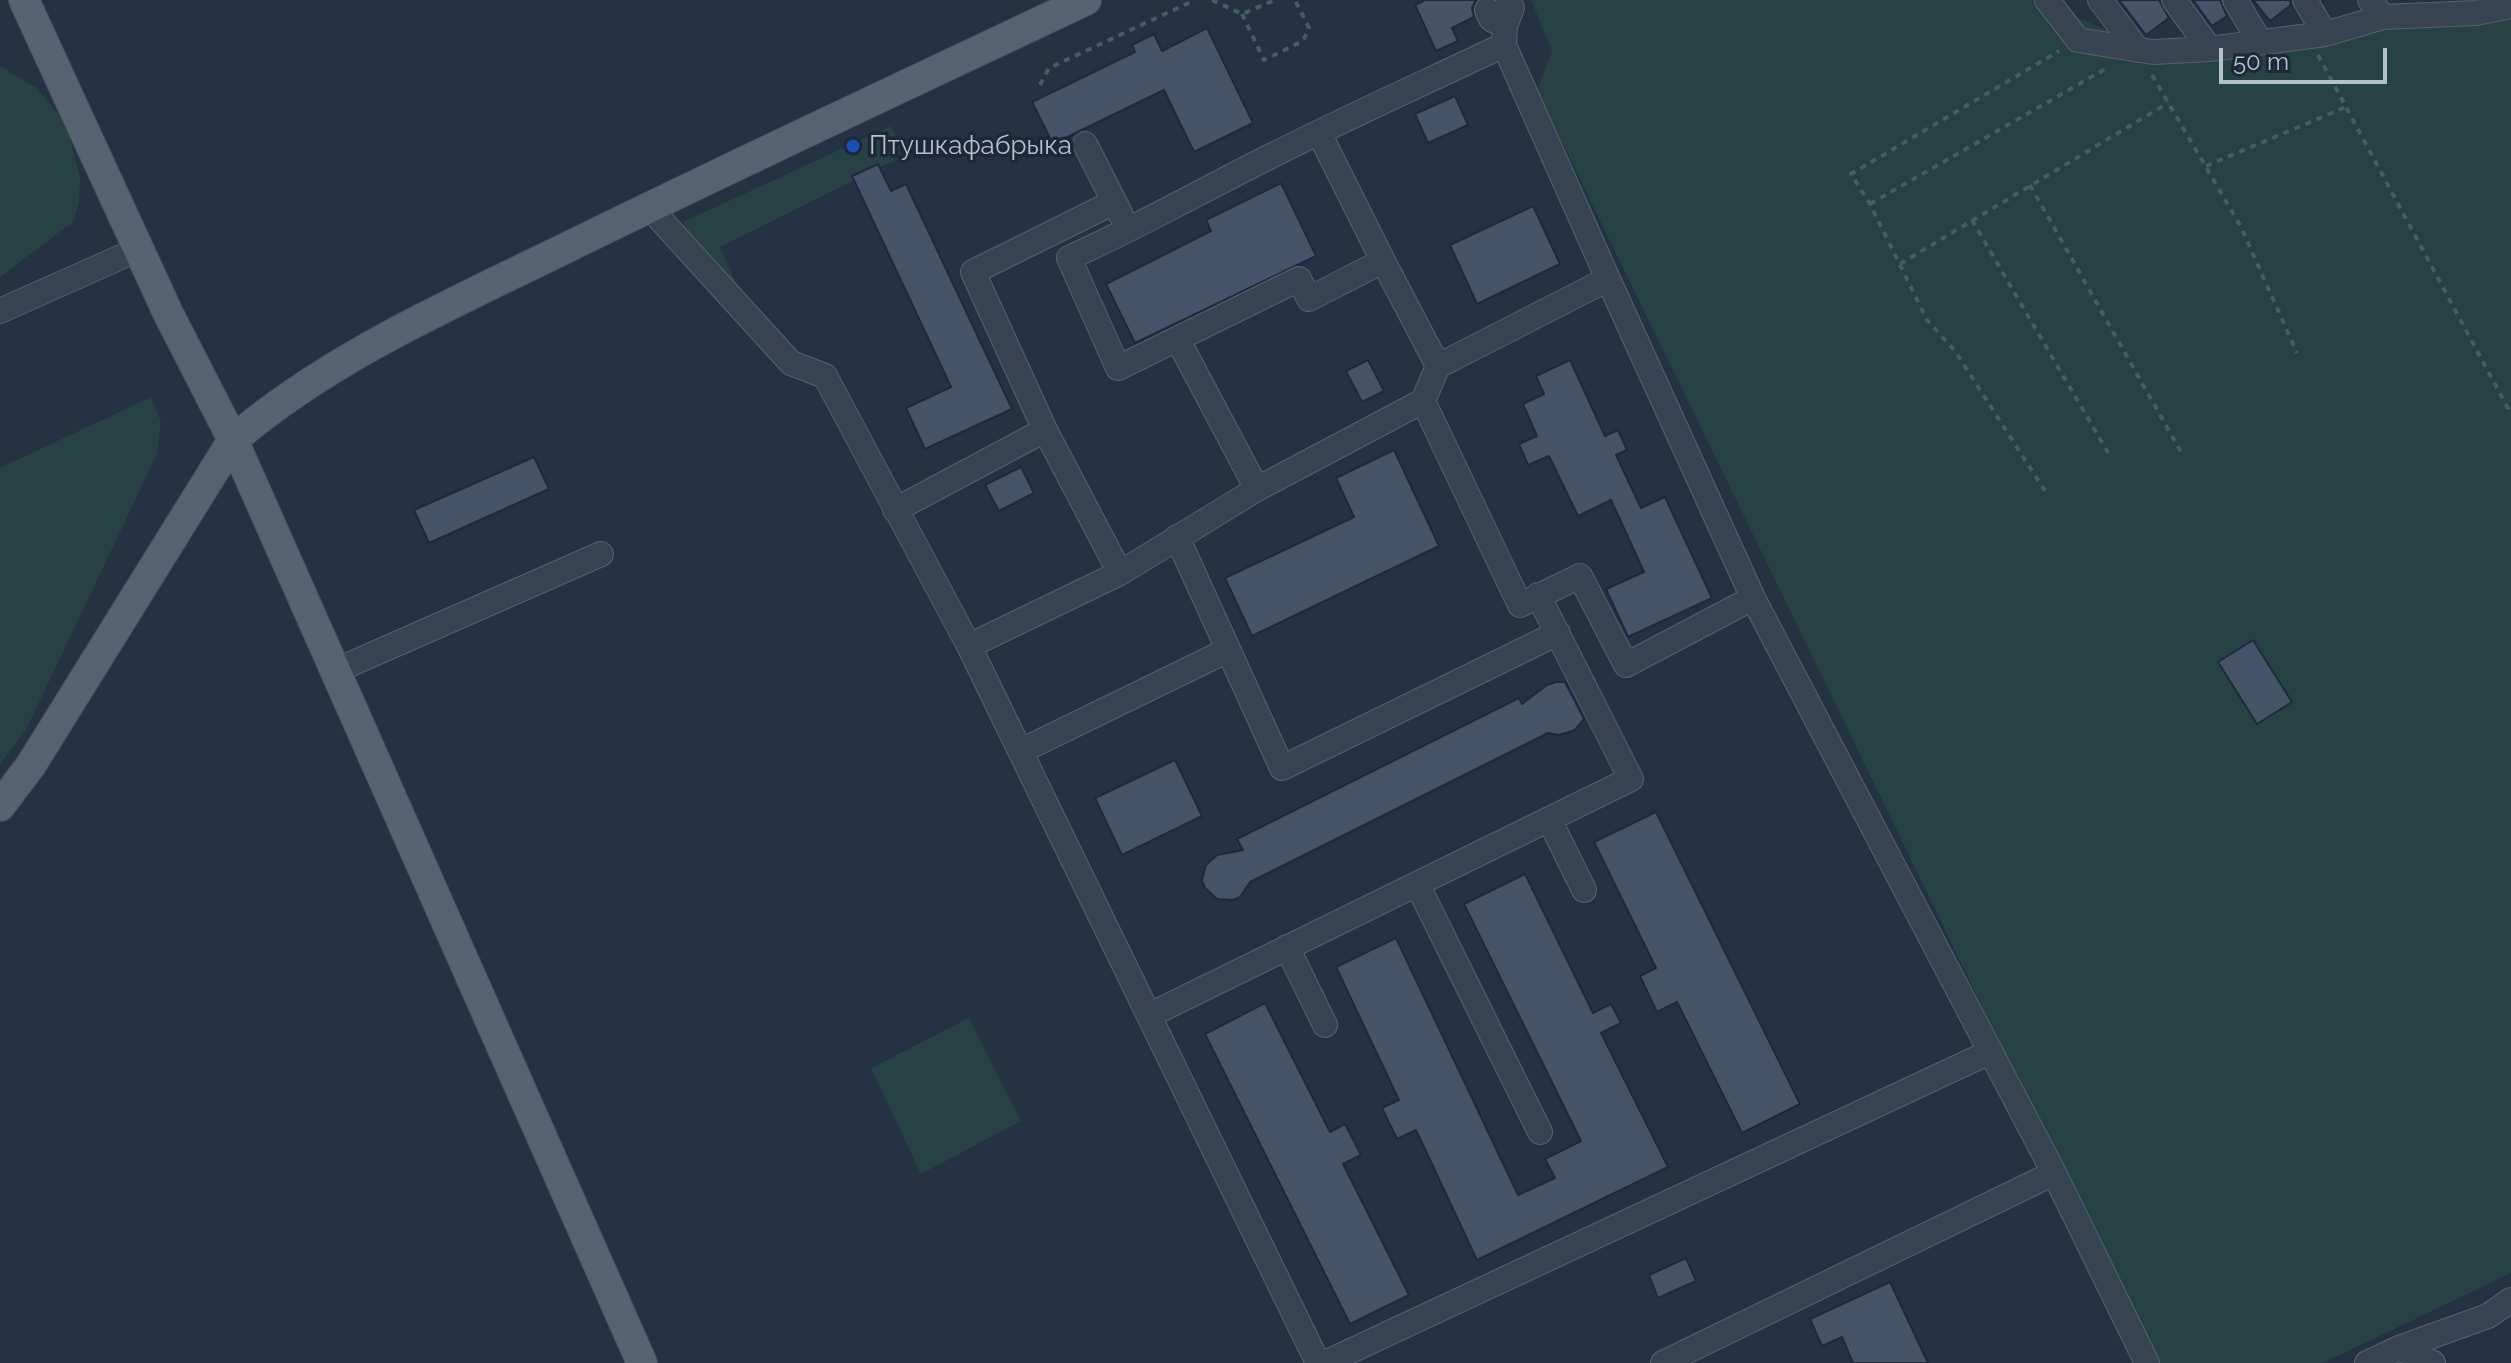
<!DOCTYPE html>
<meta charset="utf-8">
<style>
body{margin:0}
#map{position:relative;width:2511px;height:1363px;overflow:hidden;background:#243244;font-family:Raleway,sans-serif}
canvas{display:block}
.scale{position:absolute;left:2219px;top:48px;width:168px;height:36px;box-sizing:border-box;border:4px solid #b6bfcd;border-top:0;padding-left:10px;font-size:24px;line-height:28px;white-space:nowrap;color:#b6bfcd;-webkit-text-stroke:6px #1d2939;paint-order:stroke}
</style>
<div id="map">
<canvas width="2511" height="1363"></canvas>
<div class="scale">50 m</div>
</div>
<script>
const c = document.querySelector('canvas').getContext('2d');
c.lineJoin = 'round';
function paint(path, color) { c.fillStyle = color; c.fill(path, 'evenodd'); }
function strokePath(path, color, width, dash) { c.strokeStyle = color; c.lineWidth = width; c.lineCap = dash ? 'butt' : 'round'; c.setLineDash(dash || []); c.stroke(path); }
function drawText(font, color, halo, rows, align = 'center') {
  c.font = font + ' Raleway,sans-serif'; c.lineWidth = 7; c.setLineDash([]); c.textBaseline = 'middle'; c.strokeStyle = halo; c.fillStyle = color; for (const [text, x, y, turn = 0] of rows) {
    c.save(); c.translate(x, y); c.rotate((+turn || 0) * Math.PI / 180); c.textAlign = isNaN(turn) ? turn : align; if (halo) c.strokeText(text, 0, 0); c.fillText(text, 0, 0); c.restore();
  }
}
paint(new Path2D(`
 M1531 0H2033L2163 52 2511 6V1273L2323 1363H2152C1951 937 1743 515 1537 91L1552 51Z
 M0 66 38 89 67 126 80 178 79 201 74 221 0 277Z
 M891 126 900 144 897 159 720 247 753 321 702 265 683 222Z
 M151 397 161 422 157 454 26 730 0 764V468Z
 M969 1018 1021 1121 921 1174 871 1068Z`), '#264245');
const building = new Path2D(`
 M1425 0H1476L1472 8 1474 17 1452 28 1458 41 1436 51 1415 5Z
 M2119 0H2159L2169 18 2146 35Z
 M2193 0H2220L2227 16 2212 26Z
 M2253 0H2290L2291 5 2270 21Z
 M1207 28 1253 123 1194 152 1164 90 1053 144 1032 102 1135 52 1132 45 1154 34 1162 51Z
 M1455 96 1468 125 1428 143 1415 114Z
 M878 164 891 191 906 184 1012 409 925 449 906 408 951 387 852 176Z
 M1281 183 1316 256 1135 343 1106 284 1211 231 1206 220Z
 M1533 206 1560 264 1477 304 1450 245Z
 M1368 360 1384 391 1362 402 1346 371Z
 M1570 360 1605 436 1618 430 1627 450 1616 455 1641 508 1665 497 1712 598 1628 637 1606 589 1644 572 1611 500 1578 516 1549 456 1528 465 1519 444 1537 436 1523 404 1544 394 1536 376Z
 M1394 450 1439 546 1252 636 1225 578 1354 517 1336 478Z
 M534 457 549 489 429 543 414 510Z
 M1021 467 1034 493 999 511 985 485Z
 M2253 640 2292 702 2257 724 2218 662Z
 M1556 682H1565L1584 719 1575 730 1559 735 1548 733 1250 882 1240 897 1233 900 1217 899 1205 888 1202 880 1206 865 1217 855 1243 850 1237 839 1519 698 1522 704 1547 685Z
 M1175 760 1202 816 1122 855 1095 798Z
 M1656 812 1800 1104 1742 1133 1677 1002 1657 1012 1640 976 1656 968 1594 842Z
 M1525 874 1593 1013 1611 1004 1621 1023 1601 1033 1668 1167 1477 1260 1416 1130 1397 1139 1382 1108 1399 1100 1336 967 1396 938 1518 1195 1555 1178 1545 1159 1581 1141 1464 904Z
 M1265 1003 1330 1132 1345 1124 1361 1155 1343 1164 1409 1295 1350 1324 1205 1034Z
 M1686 1258 1696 1281 1658 1298 1649 1275Z
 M1890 1282 1928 1363H1853L1842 1337 1822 1346 1810 1319Z`);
paint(building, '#465469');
strokePath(building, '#1f2b3b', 2);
const minor = new Path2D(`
 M1508 0 1512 8 1505 26 1504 45 1608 279
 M2047 0 2078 40 2153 52 2210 49 2325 34 2383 17
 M2100 0 2138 50
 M2174 0 2210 49
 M2235 0 2260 42
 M2305 0 2325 34
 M2370 0 2383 17 2476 13 2511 6
 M1487 10 1491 19 1505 26
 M1319 133 1383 261 1309 299 1299 279 1118 368 1069 258C1138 227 1203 190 1271 156 1348 117 1426 82 1504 45
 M1085 144 1121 215
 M649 207 791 363 825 376 969 646
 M1383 261 1438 366
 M0 311 139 249
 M1178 340 1257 489 1423 401
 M1045 430 973 272 1114 202
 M1257 489 1120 573 969 646 1318 1363
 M895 510 1045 430 1120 573
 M1177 537 1282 768 1558 633
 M1753 598 1626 665 1580 576 1520 605 1423 401 1438 366 1608 279 1753 598 2054 1173 2147 1363
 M335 671 601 554
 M1021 751 1228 650
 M1549 819 1584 890
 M1417 884 1540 1132
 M1287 947 1325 1025
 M1150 1015 1631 779 1538 595
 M2399 1348 2488 1316 2511 1300
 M1325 1363 1990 1052
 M1663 1363 2054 1173
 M2367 1363 2399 1348 2433 1363`);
const major = new Path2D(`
 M24 0 168 313 233 440 642 1363
 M0 806 31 765 233 440C329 358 449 305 562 250 736 164 911 83 1086 0`);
strokePath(minor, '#576271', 26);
strokePath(major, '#424d5d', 32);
strokePath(new Path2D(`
 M1212 0 1242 14 1275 0
 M1242 14 1264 60 1303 41 1309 28 1295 0
 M2318 55 2511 414
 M2152 75 2241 227 2297 353
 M1040 85 1049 68 1195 0
 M2206 166 2346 107
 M2030 185 2181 452
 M1870 204 2107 68
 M1972 220 2110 456
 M1900 264 2168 103
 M2045 491 1955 351 1927 320 1870 204 1851 174 2059 51`), '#445f61', 4, [6, 6]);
strokePath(minor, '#394453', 24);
strokePath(major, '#576373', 30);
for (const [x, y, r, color] of [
 [853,146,8,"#1a4fb4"]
]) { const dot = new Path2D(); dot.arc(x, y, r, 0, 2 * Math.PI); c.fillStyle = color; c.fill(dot); strokePath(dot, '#1d2939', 3); }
drawText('26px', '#b6bfcd', '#1d2939', [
 ["Птушкафабрыка",869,146]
], 'left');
</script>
